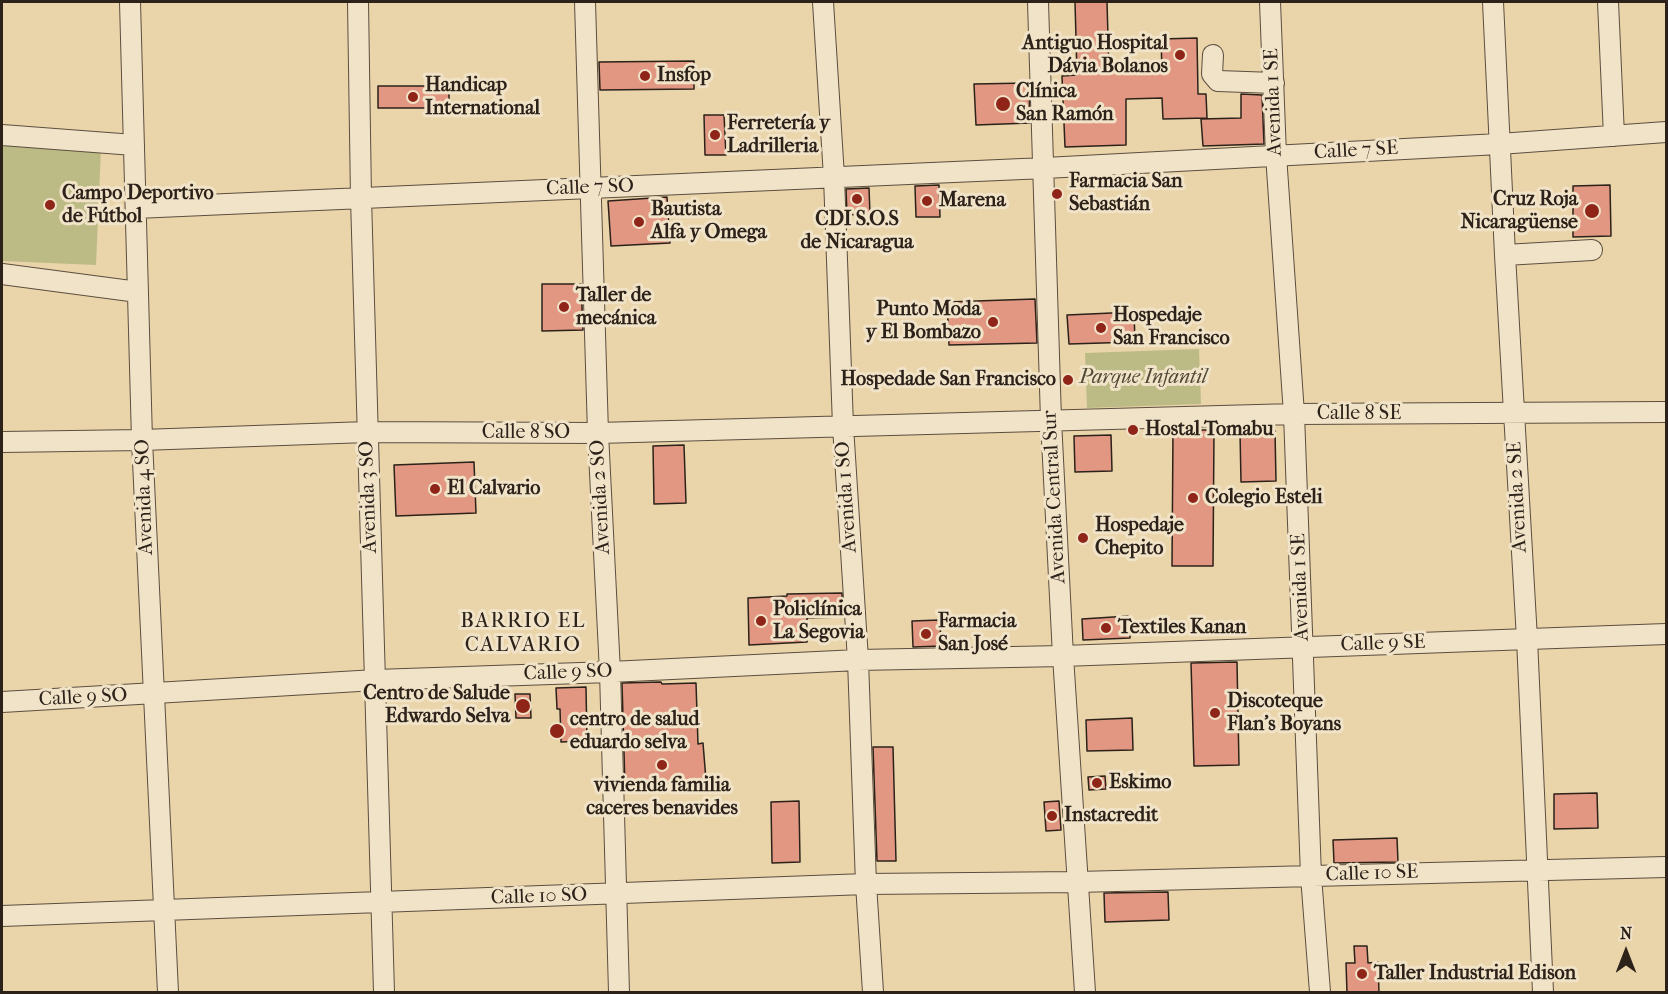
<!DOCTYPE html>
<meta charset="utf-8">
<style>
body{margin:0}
#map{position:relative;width:1668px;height:994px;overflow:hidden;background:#ead4aa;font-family:"IM FELL French Canon",serif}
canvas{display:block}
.frame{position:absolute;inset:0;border:3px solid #2c221a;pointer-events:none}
.north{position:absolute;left:1596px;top:922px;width:60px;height:60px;-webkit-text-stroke:4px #f1e3c8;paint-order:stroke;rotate:0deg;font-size:16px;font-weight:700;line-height:24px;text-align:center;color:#2c221a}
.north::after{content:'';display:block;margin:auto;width:21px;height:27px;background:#2c221a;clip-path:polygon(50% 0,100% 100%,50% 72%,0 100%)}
</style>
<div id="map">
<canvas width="1668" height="994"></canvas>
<div class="frame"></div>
<div class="north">N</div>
</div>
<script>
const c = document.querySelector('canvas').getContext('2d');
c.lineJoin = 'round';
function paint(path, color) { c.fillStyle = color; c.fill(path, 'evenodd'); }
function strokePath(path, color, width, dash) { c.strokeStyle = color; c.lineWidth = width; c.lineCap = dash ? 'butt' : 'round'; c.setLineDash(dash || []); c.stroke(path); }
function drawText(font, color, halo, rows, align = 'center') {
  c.font = font + ' "IM FELL French Canon",serif'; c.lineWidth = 6; c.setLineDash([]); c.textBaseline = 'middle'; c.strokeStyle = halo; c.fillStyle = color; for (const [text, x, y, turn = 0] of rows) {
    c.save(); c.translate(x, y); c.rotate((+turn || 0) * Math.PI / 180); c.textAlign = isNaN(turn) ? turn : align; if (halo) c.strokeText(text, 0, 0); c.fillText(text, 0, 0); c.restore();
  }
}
paint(new Path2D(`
 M2 144 101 148 96 265 2 261Z
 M1199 349 1201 404 1087 408 1085 353Z`), '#bcbb85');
const building = new Path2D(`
 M1075 2H1107L1109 72 1162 71 1161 39 1197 38 1198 94H1206L1207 118 1163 119 1162 98 1126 99V145L1065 147 1062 76 1077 75Z
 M694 61V89L600 90 599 62Z
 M1029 83 1030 123 976 125 974 84Z
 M378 86H449V108H378Z
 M1241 94 1262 95 1264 144 1203 146 1201 119 1241 118Z
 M704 115H724L726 155H705Z
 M939 185 940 217H916L915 186Z
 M1610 185 1611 236 1573 237V186Z
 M869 188 870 214 847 215 846 189Z
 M667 197 670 243 611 246 608 201Z
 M542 284H581L583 330 542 331Z
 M1035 299 1037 343 949 345 947 302Z
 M1134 312 1135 342 1069 344 1067 315Z
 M1173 430H1214L1213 566H1172Z
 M1275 431 1276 481 1241 482 1240 432Z
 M1111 435 1112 471 1075 472 1074 436Z
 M684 445 686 503 654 504 653 446Z
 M474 462 476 513 396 516 394 465Z
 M842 593 843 617 807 618V642L749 645 748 598 787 596V594Z
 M1129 616 1130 638 1083 640 1082 619Z
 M940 620 941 646 913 647 912 621Z
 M1237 662 1239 765 1194 766 1191 663Z
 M661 682 662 684 696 683 698 744 703 743 706 780 625 787 622 683Z
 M586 687 587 741 561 742 560 709H557L556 688Z
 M515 694H530L531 718H516Z
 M1132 718 1133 750 1087 751 1086 720Z
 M873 747H893L896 861H877Z
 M1105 776 1106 789 1089 790 1088 777Z
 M1597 793 1598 828 1554 829V794Z
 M799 801 800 862 772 863 771 802Z
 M1059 801 1061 830 1046 831 1044 802Z
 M1397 838 1398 862 1334 863 1333 840Z
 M1168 892 1169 920 1105 922 1104 893Z
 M1354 946H1367L1368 963 1378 962 1379 993H1347L1346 963H1355Z`);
paint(building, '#e19781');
strokePath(building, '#2c221a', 1.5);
const minor = new Path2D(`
 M130 2 142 440 168 992
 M358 2 361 198 384 992
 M585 2 598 433 610 672 619 992
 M823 2 834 177 843 426 858 660 866 884 873 992
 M1038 2 1051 420 1063 656 1085 992
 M1270 2 1276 155 1294 414 1311 876 1320 992
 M1493 2 1505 255 1527 639 1543 992
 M1608 2 1614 136
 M1213 55 1212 74 1218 81 1274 83
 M2 135 134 145
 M136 208 1045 168 1499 144 1666 132
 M1505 255 1592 250
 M2 274 138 292
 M2 442 142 440 367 432 598 433 1294 414 1666 412
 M2 702 376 680 610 672 858 660 1063 656 1666 634
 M2 916 866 884 1077 882 1666 867`);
strokePath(minor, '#5c4e3e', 22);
strokePath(minor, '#f1e3c8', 20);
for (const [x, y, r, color] of [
 [1180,55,6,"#8f2418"],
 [645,76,6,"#8f2418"],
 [413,97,6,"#8f2418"],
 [1003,104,8,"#8f2418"],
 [715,135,6,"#8f2418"],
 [1057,194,6,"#8f2418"],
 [857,199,6,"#8f2418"],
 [927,201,6,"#8f2418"],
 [50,205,6,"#8f2418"],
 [1592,211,8,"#8f2418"],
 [639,222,6,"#8f2418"],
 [564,307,6,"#8f2418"],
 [993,322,6,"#8f2418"],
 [1101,328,6,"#8f2418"],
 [1068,380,6,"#8f2418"],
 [1133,430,6,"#8f2418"],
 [435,489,6,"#8f2418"],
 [1193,498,6,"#8f2418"],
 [1083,538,6,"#8f2418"],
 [761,621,6,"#8f2418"],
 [1106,628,6,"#8f2418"],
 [926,634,6,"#8f2418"],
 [523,706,8,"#8f2418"],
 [1215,713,6,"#8f2418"],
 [557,731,8,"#8f2418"],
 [662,765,6,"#8f2418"],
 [1097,783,6,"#8f2418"],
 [1052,816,6,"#8f2418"],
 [1362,974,6,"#8f2418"]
]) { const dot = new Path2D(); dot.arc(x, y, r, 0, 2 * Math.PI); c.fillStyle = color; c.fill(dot); strokePath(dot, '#f1e3c8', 2); }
drawText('bold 20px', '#2c221a', '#f1e3c8', [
 ["Antiguo Hospital",1168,44,"right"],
 ["Dávia Bolanos",1168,67,"right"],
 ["Insfop",657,76],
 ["Handicap",425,86],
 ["International",425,109],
 ["Clínica",1016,92],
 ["San Ramón",1016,115],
 ["Ferretería y",727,124],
 ["Ladrilleria",727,147],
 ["Farmacia San",1069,182],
 ["Sebastián",1069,205],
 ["Campo Deportivo",62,194],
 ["de Fútbol",62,217],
 ["Cruz Roja",1578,200,"right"],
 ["Nicaragüense",1578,223,"right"],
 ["Marena",939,201],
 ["Bautista",651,210],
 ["Alfa y Omega",651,233],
 ["CDI S.O.S",857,220,"center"],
 ["de Nicaragua",857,243,"center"],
 ["Taller de",576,296],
 ["mecánica",576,319],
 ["Punto Moda",981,310,"right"],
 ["y El Bombazo",981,333,"right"],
 ["Hospedaje",1113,316],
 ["San Francisco",1113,339],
 ["Hospedade San Francisco",1056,380,"right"],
 ["Hostal Tomabu",1145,430],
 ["El Calvario",447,489],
 ["Colegio Esteli",1205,498],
 ["Hospedaje",1095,526],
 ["Chepito",1095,549],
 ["Policlínica",773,610],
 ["La Segovia",773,633],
 ["Farmacia",938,622],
 ["San José",938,645],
 ["Textiles Kanan",1118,628],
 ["Centro de Salude",510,694,"right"],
 ["Edwardo Selva",510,717,"right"],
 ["Discoteque",1227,702],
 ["Flan's Boyans",1227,725],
 ["centro de salud",570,720],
 ["eduardo selva",570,743],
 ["Eskimo",1109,783],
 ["vivienda familia",662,786,"center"],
 ["caceres benavides",662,809,"center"],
 ["Instacredit",1064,816],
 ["Taller Industrial Edison",1374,974]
], 'left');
drawText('20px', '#2c221a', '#f1e3c8', [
 ["Avenida 1 SE",1274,102,-92],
 ["Calle 7 SE",1356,151,-3],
 ["Calle 7 SO",590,188,-2],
 ["Calle 8 SE",1359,414],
 ["Calle 8 SO",526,433],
 ["Avenida 4 SO",145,497,-92],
 ["Avenida 3 SO",369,497,-92],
 ["Avenida 2 SO",601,497,-93],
 ["Avenida 1 SO",847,497,-94],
 ["Avenida Central Sur",1055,497,-93],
 ["Avenida 2 SE",1518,497,-93],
 ["Avenida 1 SE",1301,587,-92],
 ["Calle 9 SE",1383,644,-2],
 ["Calle 9 SO",568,673,-2],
 ["Calle 9 SO",83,698,-3],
 ["Calle 10 SE",1372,874,-2],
 ["Calle 10 SO",539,897,-2]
]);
drawText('italic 20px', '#504835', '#f1e3c8', [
 ["Parque Infantil",1143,378]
]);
c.letterSpacing = '1.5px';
drawText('21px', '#2c221a', '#f1e3c8', [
 ["BARRIO EL",523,622],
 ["CALVARIO",523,646]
]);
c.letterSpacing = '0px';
</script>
